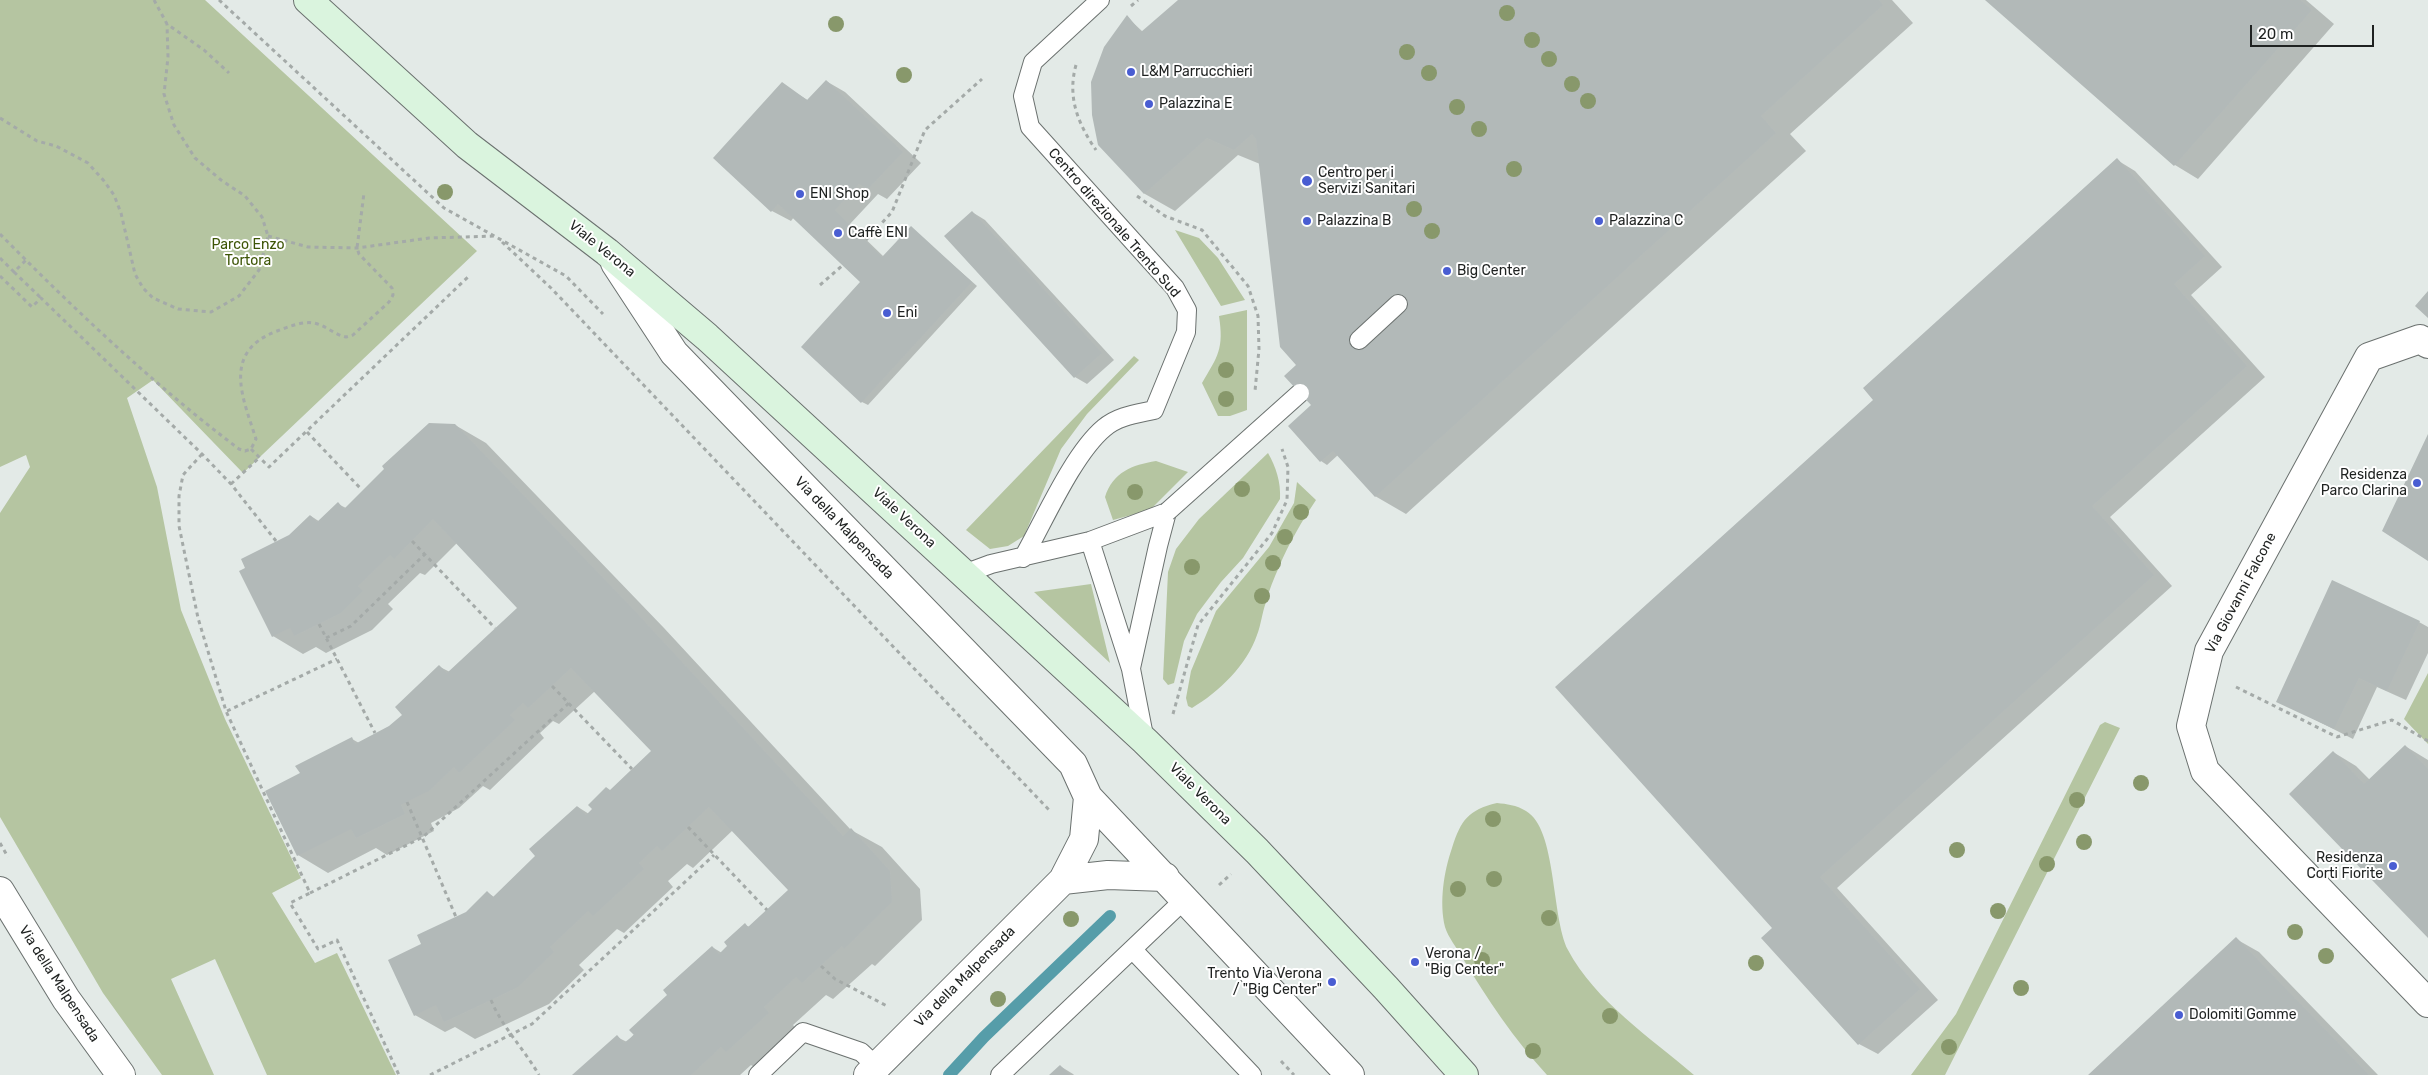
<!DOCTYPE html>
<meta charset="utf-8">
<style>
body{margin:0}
#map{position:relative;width:2428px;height:1075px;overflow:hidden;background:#e3eae7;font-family:Rubik,sans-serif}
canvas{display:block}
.scale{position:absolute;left:2250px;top:25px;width:124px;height:22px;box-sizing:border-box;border:2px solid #1f2221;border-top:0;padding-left:6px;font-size:15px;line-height:18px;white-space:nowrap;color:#1f2221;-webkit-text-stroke:4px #fff;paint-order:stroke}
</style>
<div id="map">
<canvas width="2428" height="1075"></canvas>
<div class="scale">20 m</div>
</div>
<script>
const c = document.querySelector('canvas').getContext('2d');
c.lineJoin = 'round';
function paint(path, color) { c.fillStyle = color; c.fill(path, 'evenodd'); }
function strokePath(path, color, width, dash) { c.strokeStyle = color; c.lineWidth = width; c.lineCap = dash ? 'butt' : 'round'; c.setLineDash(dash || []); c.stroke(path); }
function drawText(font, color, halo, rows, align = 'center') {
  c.font = font + ' Rubik,sans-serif'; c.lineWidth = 4; c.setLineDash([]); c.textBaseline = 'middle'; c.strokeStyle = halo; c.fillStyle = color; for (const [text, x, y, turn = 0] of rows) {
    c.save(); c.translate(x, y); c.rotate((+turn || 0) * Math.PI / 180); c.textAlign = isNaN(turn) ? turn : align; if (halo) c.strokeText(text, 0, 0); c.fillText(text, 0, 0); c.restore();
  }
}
paint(new Path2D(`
 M0 0H205L477 251 243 473 153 380 127 398 157 487 181 610 225 719 301 878 272 893 315 963 337 953 396 1075H267L215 959 171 979 214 1075H162L103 993 0 817V513L30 467 26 455 0 467Z
 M1175 230 1199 238 1218 258 1245 300 1221 306Z
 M1247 310V410L1230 416H1218L1202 383C1218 356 1224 349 1219 316Z
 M1134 356 1139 360 1087 414 1061 449 1024 536 1008 546 990 549 966 530Z
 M1268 453C1276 467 1281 482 1280 499L1243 558 1221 582 1197 614 1184 641 1174 683 1168 685 1163 679 1168 572 1176 549 1199 519Z
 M1156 461 1188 472 1150 510 1113 520 1105 497C1113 472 1132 465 1156 461Z
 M1297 482 1316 500C1302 521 1289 543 1279 567 1274 578 1269 590 1266 602 1262 613 1261 625 1257 635 1247 665 1219 692 1192 708L1188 706 1186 698 1191 671 1216 611 1269 547 1294 503Z
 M1091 584 1110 663 1034 592Z
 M2428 673V744L2404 719Z
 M2105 722 2120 728 1945 1075H1911L1956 1014 2100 725Z
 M1497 803C1507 804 1516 805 1526 811 1557 829 1551 916 1568 950 1595 1001 1651 1038 1694 1075H1547C1514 1039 1487 999 1462 957 1457 948 1448 937 1445 927 1439 902 1444 871 1452 848 1461 820 1468 810 1497 803Z`), '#b5c5a1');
paint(new Path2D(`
 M1180 0H1892L1913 23 1790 134 1806 151 1406 514 1375 496 1338 455 1327 465 1321 461 1313 405 1298 365 1260 164 1238 155 1175 211 1145 194 1100 144 1127 17 1143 32Z
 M1986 0H2306L2334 24 2198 179 2175 165Z
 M826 81 845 92 921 163 887 199 878 194 850 224 884 257 911 228 977 286 868 405 862 402 861 282 794 217 791 221 772 211 782 84 809 101Z
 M2117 160 2135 171 2222 267 2191 295 2265 377 2110 517 2172 586 1837 888 1938 1000 1878 1054 1859 1044 1774 928 1875 400Z
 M972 212 985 220 1114 360 1087 384 1075 377Z
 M455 425 486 443 664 628 851 830 882 847 920 889 922 920 875 966 872 964 833 999 826 995 793 1025 798 1031 757 1069 751 1065 740 1075H574L617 1037 627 1042 712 947 722 953 745 925 750 927 790 890 733 830 693 868 687 864 668 881 673 887 624 933 617 929 579 965 584 970 549 1004 475 1039 455 1027 445 1032 415 1015 422 944 466 913 487 892 494 897 537 856 578 807 589 814 653 751 595 691 559 724 553 721 540 733 544 738 490 790 483 786 459 808 431 823 434 831 387 855 376 848 328 873 298 855 301 774 352 739 359 743 390 727 403 715 440 667 450 672 519 608 457 543 425 575 420 573 388 604 393 609 372 630 326 653 316 647 303 654 273 636 290 536 311 516 320 522 338 504 346 508Z
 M2419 622 2428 627V653L2406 700 2377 687 2353 739 2278 701Z
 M2405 746 2428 760V936L2333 752 2356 766 2370 780Z
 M2236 939 2259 952 2378 1075H2090Z
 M1060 1066 1073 1074 1074 1075H1051Z`), '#0003');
strokePath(new Path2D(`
 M949 1075 984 1037 1110 916`), '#569da9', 12);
paint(new Path2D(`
 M1178 0H1879L1883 5 1761 116 1776 133 1375 497 1333 451 1320 462 1288 426 1311 405 1284 376 1296 365 1280 347 1256 139 1252 134 1234 150 1207 138 1144 194 1098 145 1092 115 1091 82 1104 47 1127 15 1141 32Z
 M1985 0H2300L2312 10 2174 166Z
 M826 80 903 152 868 189 859 184 835 210 882 257 911 226 972 282 861 403 801 347 860 282 778 204 771 212 713 158 782 82 807 100Z
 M2117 158 2205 256 2174 284 2247 366 2092 506 2154 575 1820 877 1920 989 1858 1045 1761 938 1772 928 1555 687 1873 400 1863 388Z
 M972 211 1102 353 1074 378 944 236Z
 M2428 291V318L2415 306Z
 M429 423 455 424 633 609 843 836 851 828 890 871 892 902 844 949 842 946 802 983 796 977 764 1007 769 1013 726 1052 721 1047 691 1075H572L617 1035 624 1043 634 1035 629 1030 667 995 663 990 712 946 719 954 727 946 724 942 745 923 748 927 788 890 709 807 662 851 657 846 639 863 644 869 593 916 588 911 550 947 554 952 518 987 491 1000 444 1022 436 1005 414 1016 388 960 421 944 417 935 466 912 487 891 493 897 535 856 529 849 577 806 586 815 592 809 588 805 606 787 610 790 651 751 571 668 528 708 523 703 510 715 515 720 459 773 454 767 429 791 401 805 405 814 356 838 351 829 297 856 265 791 300 773 295 766 352 737 355 744 389 726 402 715 395 707 439 665 447 673 517 608 433 519 394 559 390 555 358 586 363 591 341 613 294 636 290 628 272 637 239 571 245 568 241 559 289 535 310 515 317 522 338 502 344 509 384 469 382 466Z
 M2428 434V561L2382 531Z
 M2332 580 2420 621 2387 691 2359 678 2334 729 2276 702Z
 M2405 745 2428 769V938L2289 794 2333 751 2364 784Z
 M2236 937 2369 1075H2088Z
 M1060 1065 1070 1075H1049Z`), '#b2b9b8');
const service = new Path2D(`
 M1359 340 1398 304
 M1090 541 1131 669 1145 741
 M1023 558C1044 521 1073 454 1104 428 1118 416 1136 414 1154 410L1186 332 1187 310 1175 288 1030 127 1023 96 1033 62 1100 0
 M964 574 991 564 1090 541 1167 512
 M1131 668 1158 546 1167 512
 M1133 950 1252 1075
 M758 1075 803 1032 861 1052 876 1066
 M1000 1075 1185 899`);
const minor = new Path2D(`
 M615 263 674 353 1073 764 1088 797 1350 1075
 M2428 344 2420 339 2369 357 2209 651 2191 726 2205 771 2428 1003
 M1063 880 1108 875 1165 877
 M0 891 66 999 121 1075
 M868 1075 1063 880 1084 839 1088 797`);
const secondary = new Path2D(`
 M308 0 467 145 607 252 707 337 1145 741 1257 851 1386 988 1464 1075`);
strokePath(service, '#6b716f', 20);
strokePath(minor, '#6b716f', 30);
strokePath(secondary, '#6b716f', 30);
strokePath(new Path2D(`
 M154 0 167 24 204 50 229 73
 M219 0 444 208 566 276 603 314
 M1131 6 1138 0
 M1076 65C1067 97 1078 124 1096 150
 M0 118 37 141 56 146 88 163 104 181 114 195 121 213 135 274 143 288 153 298 178 309 211 312 239 296 259 270 268 236 262 217 245 196 221 180 195 158 174 125 164 94 168 57 167 24
 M1137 196 1165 216 1202 230 1248 286 1258 316 1259 349 1255 391
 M0 234C75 310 153 384 239 449L245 451 251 449 256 439C243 398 221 352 277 331 288 327 302 321 314 323 325 325 335 335 346 337L353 335 389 302 393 295 392 288 359 254 357 248 364 193
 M268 236 308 247 357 248 429 238 496 236
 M866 240 892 212 925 130 982 79
 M502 242 551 288 1051 812
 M0 258 14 272 26 260
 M14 272 41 298
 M0 276 32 307 41 298 202 454 231 484 276 541
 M820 285 843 265
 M307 432 362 490
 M251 449 269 467 468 277
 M202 454 183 475 179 496V526L198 618 226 711 310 893 290 903 318 949 337 940 399 1075
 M231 484 260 457
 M412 541 495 628
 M319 624 375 733
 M326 638 351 626 425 554
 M552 686 632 769
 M2236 687 2337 737 2392 720 2428 741
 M227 711 337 659
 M1173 714 1198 625 1272 533 1287 500 1288 467 1282 449
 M407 802 456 917
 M688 827 767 910
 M0 843 8 857
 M1219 885 1231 874
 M310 893 423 837 569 703
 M821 966 835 979 887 1006
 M491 1000C502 1027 524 1049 539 1075
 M1281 1061 1294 1075
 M430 1075 532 1024 714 855`), '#a4aaa8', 3, [4, 4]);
strokePath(service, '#fff', 18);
strokePath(minor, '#fff', 28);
strokePath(secondary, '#daf4de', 28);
const serviceBridge = new Path2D(`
 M1167 512 1300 393`);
strokePath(serviceBridge, '#6b716f', 20, []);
strokePath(serviceBridge, '#fff', 18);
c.fillStyle = '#88986b';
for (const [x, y] of [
 [1507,13],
 [836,24],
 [1532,40],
 [1407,52],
 [1549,59],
 [1429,73],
 [904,75],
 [1572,84],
 [1588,101],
 [1457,107],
 [1479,129],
 [1514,169],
 [445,192],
 [1414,209],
 [1432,231],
 [1226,370],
 [1226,399],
 [1242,489],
 [1135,492],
 [1301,512],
 [1285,537],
 [1273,563],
 [1192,567],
 [1262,596],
 [2141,783],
 [2077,800],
 [1493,819],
 [2084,842],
 [1957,850],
 [2047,864],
 [1494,879],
 [1458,889],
 [1998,911],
 [1549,918],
 [1071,919],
 [2295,932],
 [2326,956],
 [1482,960],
 [1756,963],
 [2021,988],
 [998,999],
 [1610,1016],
 [1949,1047],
 [1533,1051]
]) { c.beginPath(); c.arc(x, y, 8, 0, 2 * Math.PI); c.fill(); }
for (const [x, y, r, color] of [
 [1131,72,5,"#495dd2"],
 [1149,104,5,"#495dd2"],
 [1307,181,6,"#495dd2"],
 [800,194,5,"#495dd2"],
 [1307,221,5,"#495dd2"],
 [1599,221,5,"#495dd2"],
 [838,233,5,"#495dd2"],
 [1447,271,5,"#495dd2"],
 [887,313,5,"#495dd2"],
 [2417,483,5,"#495dd2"],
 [2393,866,5,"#495dd2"],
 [1415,962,5,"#495dd2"],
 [1332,982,5,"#495dd2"],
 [2179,1015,5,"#495dd2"]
]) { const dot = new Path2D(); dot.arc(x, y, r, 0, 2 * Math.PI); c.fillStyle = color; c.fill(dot); strokePath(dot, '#fff', 2); }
drawText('14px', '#1f2221', '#fff', [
 ["L&M Parrucchieri",1141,72],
 ["Palazzina E",1159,104],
 ["Centro per i",1318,173],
 ["Servizi Sanitari",1318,189],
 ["ENI Shop",810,194],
 ["Palazzina B",1317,221],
 ["Palazzina C",1609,221],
 ["Caffè ENI",848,233],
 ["Big Center",1457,271],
 ["Eni",897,313],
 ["Residenza",2407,475,"right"],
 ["Parco Clarina",2407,491,"right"],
 ["Residenza",2383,858,"right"],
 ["Corti Fiorite",2383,874,"right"],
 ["Verona /",1425,954],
 ["\"Big Center\"",1425,970],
 ["Trento Via Verona",1322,974,"right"],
 ["/ \"Big Center\"",1322,990,"right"],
 ["Dolomiti Gomme",2189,1015]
], 'left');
drawText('14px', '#1f2221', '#fff', [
 ["Centro direzionale Trento Sud",1114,223,49],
 ["Viale Verona",602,249,39],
 ["Viale Verona",904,518,43],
 ["Via della Malpensada",844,528,46],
 ["Via Giovanni Falcone",2241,593,-62],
 ["Viale Verona",1200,794,45],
 ["Via della Malpensada",965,977,-45],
 ["Via della Malpensada",59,984,57]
]);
drawText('14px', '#3d5506', '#fff', [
 ["Parco Enzo",248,245],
 ["Tortora",248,261]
]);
</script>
